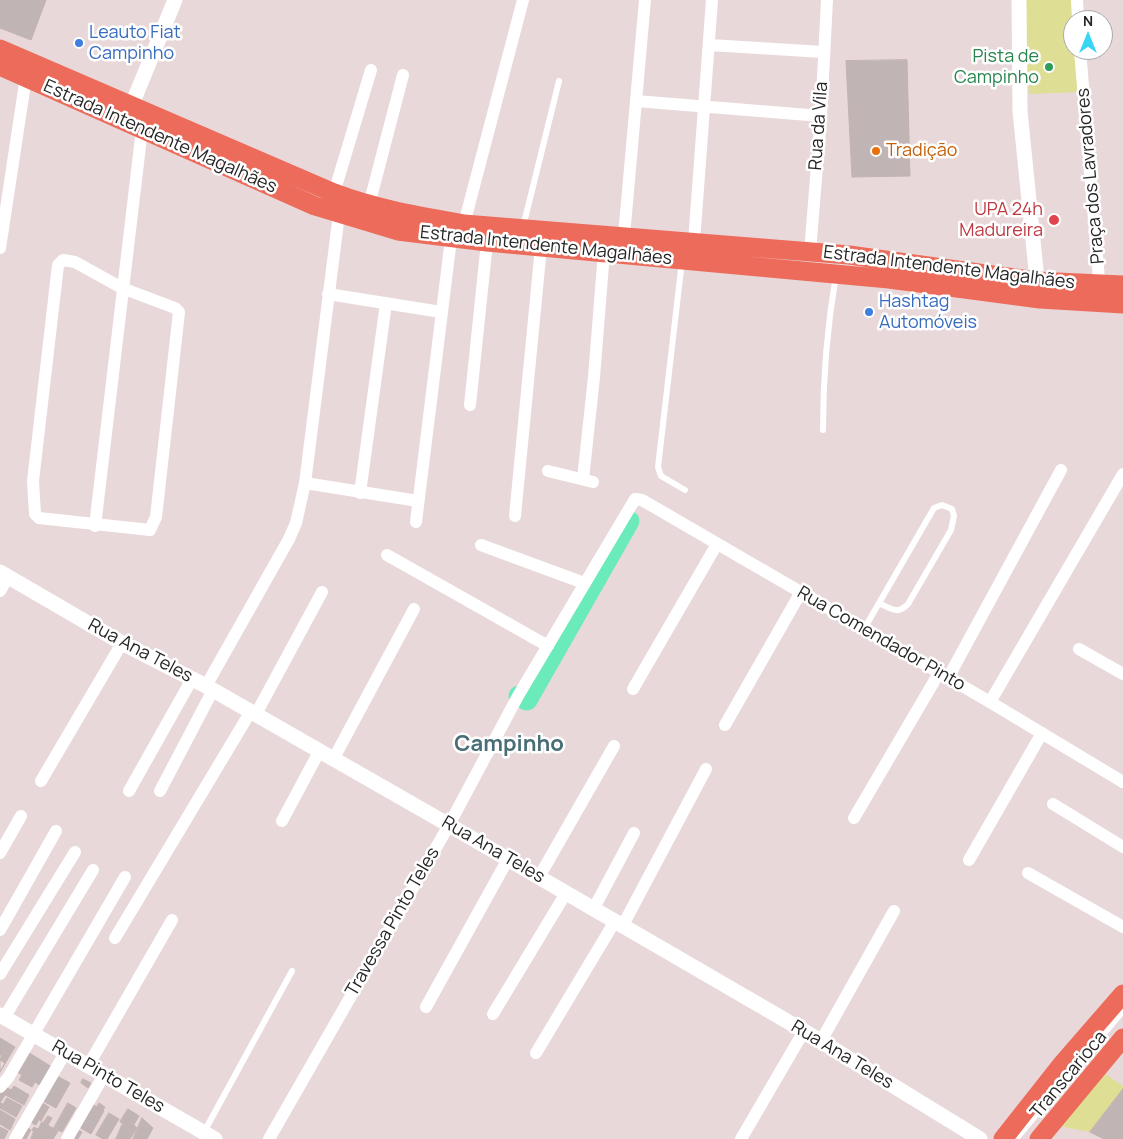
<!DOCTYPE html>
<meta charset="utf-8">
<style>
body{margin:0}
#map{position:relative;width:1123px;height:1139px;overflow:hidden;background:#e9d8d9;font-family:Manrope,sans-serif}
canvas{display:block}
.north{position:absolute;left:1063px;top:10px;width:50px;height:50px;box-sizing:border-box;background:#fff;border:1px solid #a8a8a8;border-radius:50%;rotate:0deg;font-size:14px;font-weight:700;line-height:20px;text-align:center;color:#262626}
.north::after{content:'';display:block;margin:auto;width:18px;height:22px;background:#39d5f5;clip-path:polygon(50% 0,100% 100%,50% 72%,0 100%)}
</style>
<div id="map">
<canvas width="1123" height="1139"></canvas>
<div class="north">N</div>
</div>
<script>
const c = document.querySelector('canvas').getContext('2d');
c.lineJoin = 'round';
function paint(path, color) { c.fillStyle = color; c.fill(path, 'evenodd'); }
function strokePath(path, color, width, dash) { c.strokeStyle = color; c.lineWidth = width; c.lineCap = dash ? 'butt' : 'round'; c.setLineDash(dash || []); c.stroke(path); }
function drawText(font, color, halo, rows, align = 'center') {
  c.font = font + ' Manrope,sans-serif'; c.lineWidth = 5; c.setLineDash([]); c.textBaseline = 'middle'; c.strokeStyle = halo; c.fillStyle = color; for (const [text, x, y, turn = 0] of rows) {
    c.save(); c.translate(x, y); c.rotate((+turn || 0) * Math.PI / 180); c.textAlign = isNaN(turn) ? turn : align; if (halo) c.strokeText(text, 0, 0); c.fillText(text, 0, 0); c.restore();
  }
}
paint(new Path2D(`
 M1024 0H1072L1073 50H1076L1080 92 1029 94Z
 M1104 1073 1123 1086V1089L1090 1132 1058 1126Z`), '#dedf94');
strokePath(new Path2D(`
 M519 696 527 700 629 521`), '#6beaba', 21);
const building = new Path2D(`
 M0 0H46L31 40 0 28Z
 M907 60 910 176 852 177 846 61Z
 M0 1038 15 1047 0 1072Z
 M26 1051 52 1067 41 1086 35 1082 32 1087 19 1080 22 1075 15 1071Z
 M0 1054 2 1056 0 1060 5 1063 0 1072Z
 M57 1076 70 1083 56 1108 43 1101Z
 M83 1079 91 1083 88 1088 81 1083Z
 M4 1086 11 1090 14 1086 29 1095 24 1105 0 1092Z
 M1123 1089V1139H1104L1090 1132Z
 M0 1092 5 1095 0 1103Z
 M7 1098 22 1106 16 1117 0 1108V1103L3 1104Z
 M41 1102 49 1107 41 1121 33 1116Z
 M68 1103 76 1108 62 1132 54 1128Z
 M99 1103 105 1107 103 1110 97 1107Z
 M92 1104 104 1111 91 1134 79 1127Z
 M128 1109 139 1116 132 1128 120 1122Z
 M0 1110 15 1119 10 1130 0 1124Z
 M109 1113 119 1119 107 1139H103L96 1135Z
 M33 1116 39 1119 36 1125 30 1122Z
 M48 1116 52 1118 48 1125 44 1122Z
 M142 1118 153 1128 147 1139H133Z
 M42 1122 58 1131 53 1139H47L32 1130 34 1127 38 1129Z
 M123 1123 132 1128 134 1125 137 1128 130 1139H116Z
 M0 1127 8 1131 4 1139H0Z
 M26 1127 31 1130 26 1139H20Z
 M78 1130 82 1132 78 1139H72Z
 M34 1131 47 1139H31Z`);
paint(building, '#c0b4b4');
strokePath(building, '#c4b2b2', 1);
strokePath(new Path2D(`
 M523 227 559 81
 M682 261 658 467 661 476 685 490
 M823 430C823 377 827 327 836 275
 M864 629 934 508 942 505 952 509 954 516 951 530 908 604C898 615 891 609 879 603
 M204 1132 292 971
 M1016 1139 1123 1011`), '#fff', 6);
strokePath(new Path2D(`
 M1077 0 1078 20
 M710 45 823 52
 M1080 50 1100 292
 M636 101 821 116
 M334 193 371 70
 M369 205 403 75
 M464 224 523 0
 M624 236 645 0
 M694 242 712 0
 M0 248 26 77
 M810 252 821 116 827 0
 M63 260 75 262 122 288 175 308 179 312 156 517 150 530 39 518 35 514 33 481 58 265Z
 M328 294 441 312
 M470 405 487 242
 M548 471 593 482
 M583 479 594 377 604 252
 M305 483 418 501
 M360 493 386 303
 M515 516 541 247
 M416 522 451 239
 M95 526 142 129
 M481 545 584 583
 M387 555 548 646
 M0 591 8 577
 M1079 649 1123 674
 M948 678 1061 470
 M206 686 289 539 296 523 305 483 339 214
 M633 689 717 544
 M990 702 1123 474
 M256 714 322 592
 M725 725 801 592
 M334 758 414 609
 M41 781 122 643
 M129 791 192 679
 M160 791 213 690
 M1053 804 1123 847
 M854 818 939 673
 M282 821 320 750
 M0 853 21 816
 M969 860 1042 733
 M1028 873 1123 927
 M539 877 614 746
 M594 908 634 833
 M623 925 706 769
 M0 930 56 831
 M115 938 251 711
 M0 974 75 852
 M426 1007 508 859
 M493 1014 566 893
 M4 1018 93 870
 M821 1041 894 911
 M536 1053 615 921
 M88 1066 172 920
 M0 1087 8 1078 125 877
 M15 1139 65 1053
 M67 1139 104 1075
 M269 1139 449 825 518 696 635 499 642 500 990 702 1123 782
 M741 1139 804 1031`), '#fff', 12);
strokePath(new Path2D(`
 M1019 0 1020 111 1038 290
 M128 114 175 0
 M0 572 122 643 206 686 449 825 804 1031 980 1139
 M0 1015 215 1139`), '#fff', 15);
strokePath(new Path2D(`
 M0 49 334 193C376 209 419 216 464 224L849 255 1036 281 1123 285
 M0 66 315 206 398 231 487 242 889 279 1040 299 1123 304
 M1003 1139 1063 1063 1123 994
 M1039 1139 1123 1038`), '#ec6b5a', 19);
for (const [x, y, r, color] of [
 [79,43,5,"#3f7fe0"],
 [1049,67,5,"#2e9e5b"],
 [876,151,5,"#e8710a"],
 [1054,220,6,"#e0444e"],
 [869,312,5,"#3f7fe0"]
]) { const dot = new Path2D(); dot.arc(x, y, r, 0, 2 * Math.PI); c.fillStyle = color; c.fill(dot); strokePath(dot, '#fff', 2); }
drawText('18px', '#366cbe', '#fff', [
 ["Leauto Fiat",89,33],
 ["Campinho",89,54],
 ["Hashtag",879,302],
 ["Automóveis",879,323]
], 'left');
drawText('18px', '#27864d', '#fff', [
 ["Pista de",1039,57],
 ["Campinho",1039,78]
], 'right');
drawText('18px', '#262626', '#fff', [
 ["Rua da Vila",819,126,-86],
 ["Estrada Intendente Magalhães",160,137,24],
 ["Praça dos Lavradores",1091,176,-95],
 ["Estrada Intendente Magalhães",546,246,6],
 ["Estrada Intendente Magalhães",949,268,7],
 ["Rua Comendador Pinto",881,639,30],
 ["Rua Ana Teles",140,651,28],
 ["Rua Ana Teles",493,850,30],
 ["Travessa Pinto Teles",393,922,-60],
 ["Rua Ana Teles",842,1055,31],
 ["Transcarioca",1069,1075,-50],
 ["Rua Pinto Teles",108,1077,30]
]);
drawText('18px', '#c56008', '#fff', [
 ["Tradição",886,151]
], 'left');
drawText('18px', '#be3a42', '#fff', [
 ["UPA 24h",1043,210],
 ["Madureira",1043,231]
], 'right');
drawText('bold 22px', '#496d75', '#fff', [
 ["Campinho",509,745]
]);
</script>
